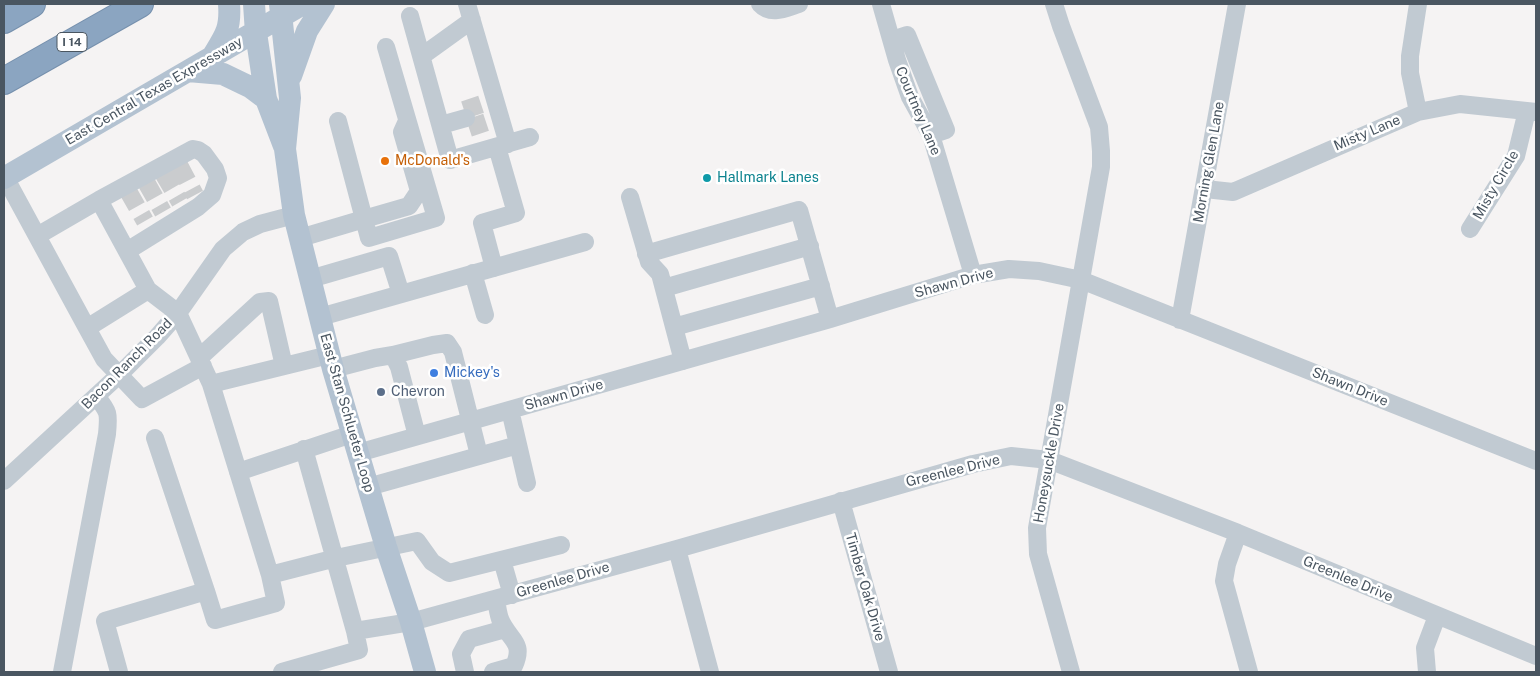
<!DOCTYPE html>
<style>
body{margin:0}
#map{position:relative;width:1540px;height:676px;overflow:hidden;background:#f5f3f3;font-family:"Public Sans",sans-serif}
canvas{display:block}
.frame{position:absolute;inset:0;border:5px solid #4a5661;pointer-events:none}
</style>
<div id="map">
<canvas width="1540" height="676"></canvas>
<div class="frame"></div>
</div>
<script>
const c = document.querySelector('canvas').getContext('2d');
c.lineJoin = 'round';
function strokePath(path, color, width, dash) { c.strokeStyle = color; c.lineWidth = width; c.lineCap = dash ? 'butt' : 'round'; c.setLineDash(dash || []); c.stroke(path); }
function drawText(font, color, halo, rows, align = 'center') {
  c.font = font + ' "Public Sans",sans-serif'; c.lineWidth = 5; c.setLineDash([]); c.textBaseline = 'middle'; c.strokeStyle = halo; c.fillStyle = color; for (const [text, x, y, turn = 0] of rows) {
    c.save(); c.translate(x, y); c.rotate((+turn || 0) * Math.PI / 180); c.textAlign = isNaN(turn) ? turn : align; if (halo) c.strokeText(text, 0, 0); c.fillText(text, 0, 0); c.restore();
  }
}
strokePath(new Path2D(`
 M464 110 482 104
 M469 128 487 122
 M179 165 195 195
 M163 173 180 202
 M146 182 163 212
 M128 191 145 221`), '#caccce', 18, [18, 9]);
const highway = new Path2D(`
 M4 20 32 4
 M4 81 140 4`);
strokePath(highway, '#7690ad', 28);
strokePath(new Path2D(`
 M467 4 508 144
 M760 4C771 16 786 8 799 4
 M881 4 897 60 910 97 931 135 973 275
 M1054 4 1061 26 1099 127 1101 151V167L1037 528 1038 554 1071 672
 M410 16 450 160 530 137
 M892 40 907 35 946 130 931 135
 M386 47 436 218 369 238 364 219 409 206 419 191 402 132 407 121
 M422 56 472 20
 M1418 112 1410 73V56L1418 4
 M441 125 466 118
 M5 177 87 328
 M1205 189 1233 192 1418 112 1460 104 1536 112
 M630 197 649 262 660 274 683 361
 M99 200 193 149 198 150 204 154 215 169 218 178 212 195 198 207 127 251
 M1470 229 1516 156 1527 111
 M37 236 99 200 148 290
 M300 238 364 219 338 121
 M646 254 799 210 830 319
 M494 268 482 223 516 213 497 147
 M473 273 485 315
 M310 279 389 256 401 294
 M664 288 810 246
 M320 317 585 242
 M1180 320 1237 4
 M674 327 821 286
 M393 355 433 345 447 343 453 352 479 455
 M199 358 260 302 269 301 284 366
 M333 369 375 358 393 355 399 367 417 436
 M211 384 329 355
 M510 410 527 483
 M155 438 206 591
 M304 449 355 631 411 622 677 549 973 464 1011 456 1049 460 1238 533 1536 656
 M358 453 830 319 973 275 1009 269 1039 271 1081 280 1536 461
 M238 472 352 434
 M4 481 120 374 157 337 178 313 223 249 243 232 260 224 294 215
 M368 487 518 445
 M841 501 889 672
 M1238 533 1227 564 1224 581 1249 672
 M677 549 710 672
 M502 560 512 595
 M270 575 336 558 417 541 432 562 449 573 561 545
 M62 672 107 434C109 413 109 412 96 396
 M119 672 105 621 206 591 215 620 276 603 270 575 211 384 178 313 148 290 87 328 104 359 142 399 203 366
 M282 672 359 650 355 631
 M465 672 461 654 469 639 505 629
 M493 672 514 666C525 641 509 641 500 619 498 613 497 606 496 599
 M1427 672 1425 648 1437 616`), '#c1cad2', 18);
strokePath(new Path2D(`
 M254 4 256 33 266 99 284 146
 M280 4 290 98 285 149 294 215 333 369 386 547 411 622 425 672
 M212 57C225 36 231 29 229 4
 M188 71 223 74 250 87 266 99
 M291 76 307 31 324 4
 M4 178 303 4`), '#b3c2d1', 22);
strokePath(highway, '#8ba5c1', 26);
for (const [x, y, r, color] of [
 [385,161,5,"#e8710a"],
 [707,178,5,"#0f9aa8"],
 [434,373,5,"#3f7fe0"],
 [381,392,5,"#5c6f8a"]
]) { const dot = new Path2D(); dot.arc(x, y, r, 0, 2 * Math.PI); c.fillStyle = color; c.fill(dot); strokePath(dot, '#fff', 2); }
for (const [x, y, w] of [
 [72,42,30]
]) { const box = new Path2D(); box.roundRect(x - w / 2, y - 9.5, w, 19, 4); c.fillStyle = '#fff'; c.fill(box); strokePath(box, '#4a5661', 1); }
drawText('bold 12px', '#4a5661', null, [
 ["I 14",72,42]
]);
drawText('14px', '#4a5661', '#fff', [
 ["East Central Texas Expressway",154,91,-30],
 ["Courtney Lane",918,111,67],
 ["Misty Lane",1367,133,-23],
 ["Morning Glen Lane",1209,162,-80],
 ["Misty Circle",1496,185,-60],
 ["Shawn Drive",954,283,-15],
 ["Bacon Ranch Road",127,364,-45],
 ["Shawn Drive",1350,387,22],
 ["Shawn Drive",564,395,-16],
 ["East Stan Schlueter Loop",347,413,74],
 ["Honeysuckle Drive",1049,463,-80],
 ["Greenlee Drive",953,471,-14],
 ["Greenlee Drive",1348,579,23],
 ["Greenlee Drive",563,580,-16],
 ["Timber Oak Drive",865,587,74]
]);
drawText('14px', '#c56008', '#fff', [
 ["McDonald's",395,161]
], 'left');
drawText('14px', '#0d838f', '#fff', [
 ["Hallmark Lanes",717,178]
], 'left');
drawText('14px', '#366cbe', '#fff', [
 ["Mickey's",444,373]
], 'left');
drawText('14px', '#4e5e75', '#fff', [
 ["Chevron",391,392]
], 'left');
</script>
